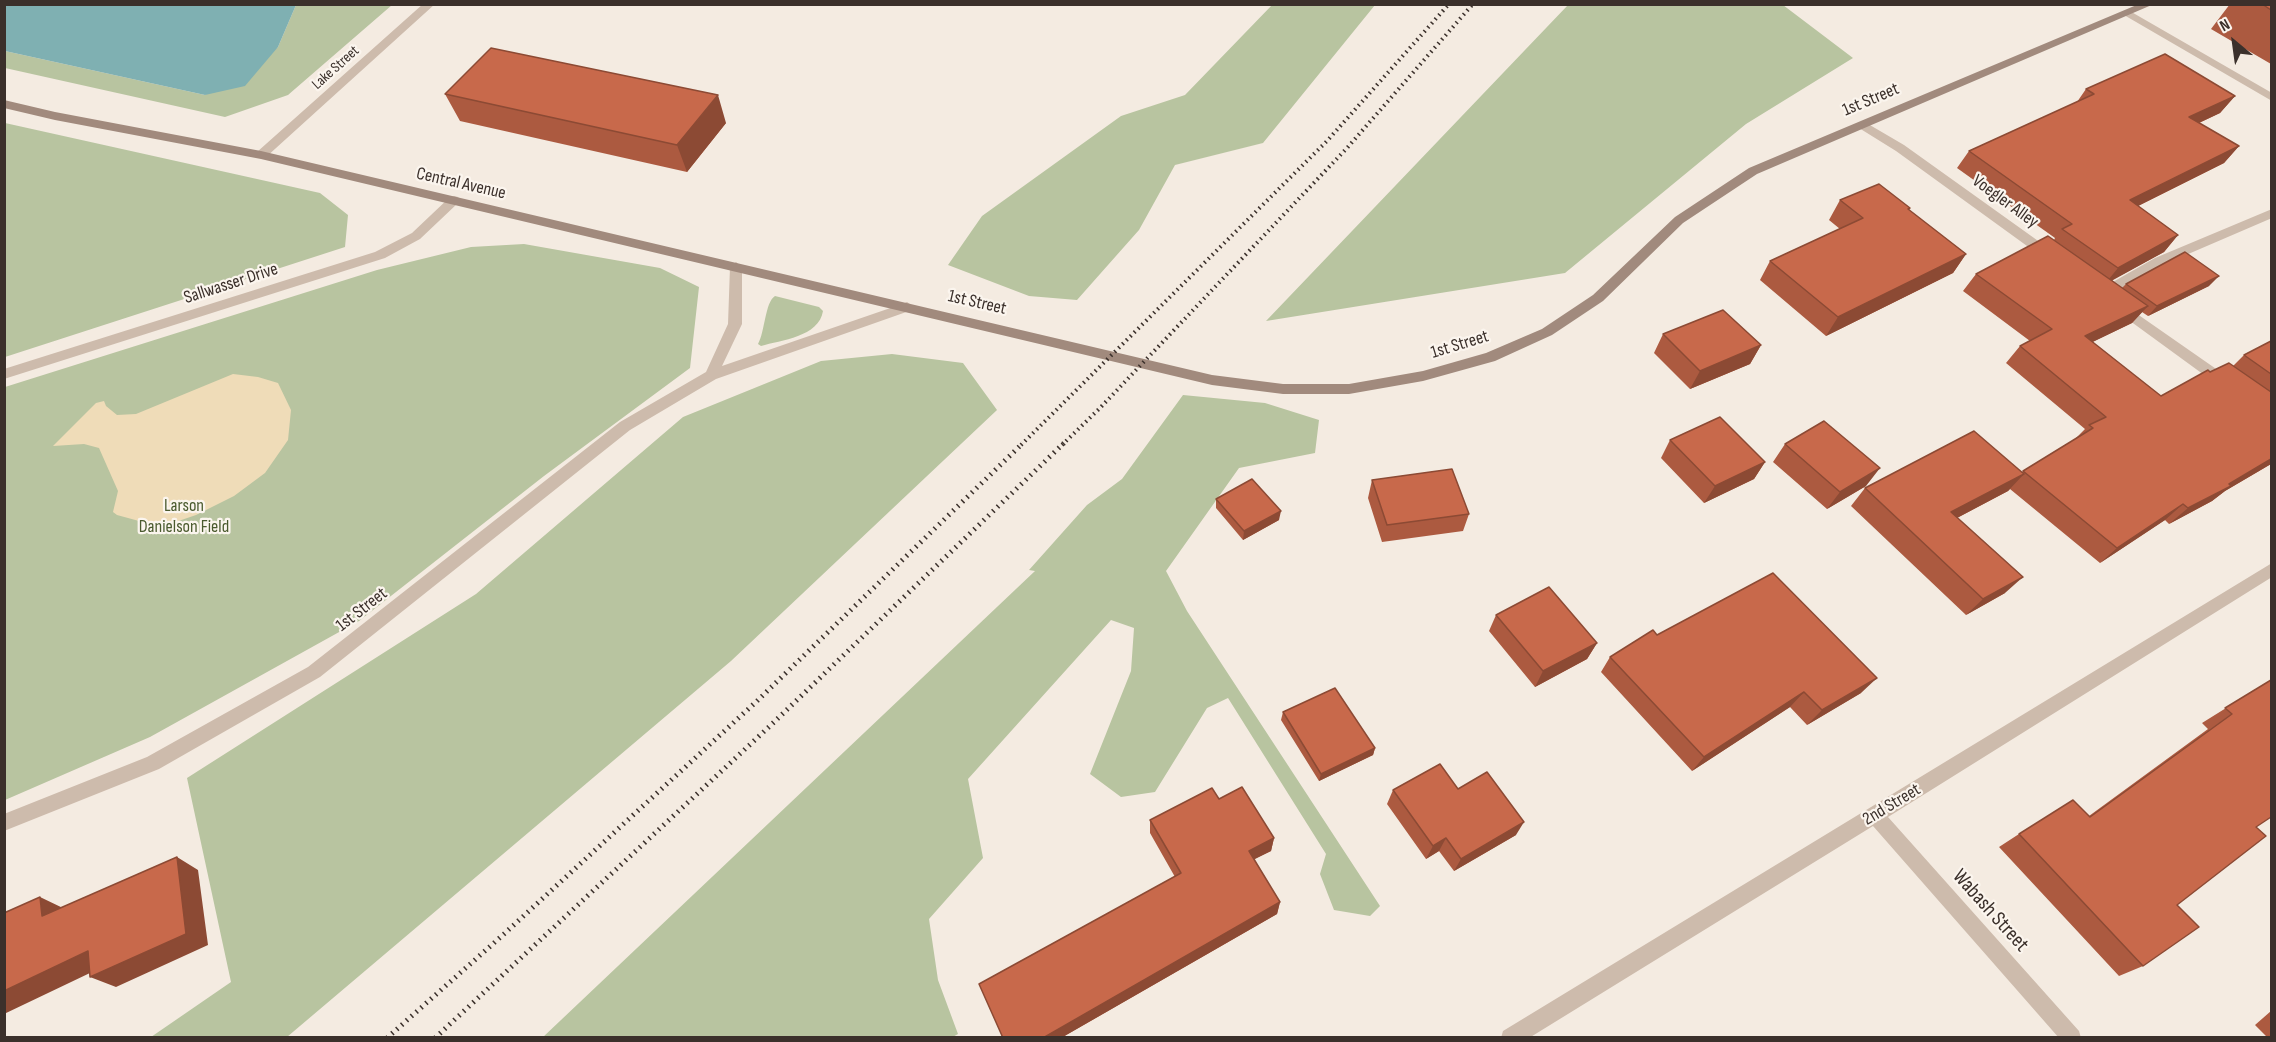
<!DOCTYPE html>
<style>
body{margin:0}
#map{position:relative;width:2276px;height:1042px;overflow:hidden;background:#f4ebe1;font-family:"Sofia Sans Condensed",sans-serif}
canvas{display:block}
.frame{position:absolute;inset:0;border:6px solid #3b302b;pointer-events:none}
.north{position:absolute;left:2204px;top:12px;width:60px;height:60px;-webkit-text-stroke:4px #fbf5ee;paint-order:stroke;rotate:331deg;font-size:16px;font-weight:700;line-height:24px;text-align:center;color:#3b302b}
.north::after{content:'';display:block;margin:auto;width:21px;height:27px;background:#3b302b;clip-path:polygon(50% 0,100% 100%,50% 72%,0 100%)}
</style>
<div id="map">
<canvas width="2276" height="1042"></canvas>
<div class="frame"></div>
<div class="north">N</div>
</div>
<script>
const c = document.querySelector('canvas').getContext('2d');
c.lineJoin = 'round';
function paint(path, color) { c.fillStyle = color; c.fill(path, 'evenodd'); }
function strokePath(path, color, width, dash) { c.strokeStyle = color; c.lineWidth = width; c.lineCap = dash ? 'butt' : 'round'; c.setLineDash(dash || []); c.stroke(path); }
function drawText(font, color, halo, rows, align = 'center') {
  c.font = font + ' "Sofia Sans Condensed",sans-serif'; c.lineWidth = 4.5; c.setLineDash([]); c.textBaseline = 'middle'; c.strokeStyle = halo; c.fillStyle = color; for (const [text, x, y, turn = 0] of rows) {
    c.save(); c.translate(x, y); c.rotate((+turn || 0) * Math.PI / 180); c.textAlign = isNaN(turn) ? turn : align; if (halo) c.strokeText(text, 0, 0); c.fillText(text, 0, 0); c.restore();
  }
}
paint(new Path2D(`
 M1273 4 1375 5 1263 143 1175 165 1139 230 1077 300 1029 296 948 265 982 216 1121 116 1185 95Z
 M296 5H392L288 95 225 117 5 68V51L205 95 278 47Z
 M1568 5H1783L1853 58 1746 124 1565 273 1266 321Z
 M5 123 320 193 348 215 345 247 5 357Z
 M524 244 660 268 699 287 690 368 544 476 359 621 150 737 5 800V387L377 270 471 247Z
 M775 296 819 307 823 311C819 337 781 340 761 346L758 344C765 332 765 302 775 296Z
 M892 354 963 363 997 410 731 661 287 1037H151L231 982 187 778 476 594 683 417 821 361Z
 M1183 395 1265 403 1319 420 1315 453 1239 468 1166 571 1187 611 1380 906 1370 916 1334 910 1320 874 1326 854 1228 698 1207 708 1155 792 1121 797 1090 774 1131 671 1134 628 1111 620 968 779 983 858 929 919 938 980 958 1034 951 1038H542L1035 571 1029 570 1087 505 1122 479Z`), '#b8c4a0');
paint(new Path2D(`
 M233 374 258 377 278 383 291 410 288 440 265 473 234 496 196 515 161 527 117 515 113 512 118 491 99 448 84 444 53 446 96 403 104 401 106 406 117 415 136 414Z`), '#efdcb8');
paint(new Path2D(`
 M5 4H296V5L278 47 245 86 205 95 5 51Z`), '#7fb0b2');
paint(new Path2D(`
 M2272 209V218L2165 264 2107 297H2097L2095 294 2097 291 2155 258Z`), '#cdbbac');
paint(new Path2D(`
 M423 4H435L265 158H257V152Z
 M2128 10 2272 93V101L2124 15 2123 13Z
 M1863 121 1904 145 2055 253 2056 256 2055 259H2045L1896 151 1859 128 1857 125Z
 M454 196 458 197 460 200 458 203 420 239 385 258 4 379V369L375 252 412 233 450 197Z
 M736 262 742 267V324L722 366 902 304 907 302 914 307 912 310 716 379 630 430 320 677 159 769 4 831V814L147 757 308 667 620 422 706 372 728 324 730 267Z
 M2120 302 2232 380 2234 384 2232 388H2222L2115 310 2113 307Z
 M2272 563V577L1888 817 2079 1031 2081 1038H2059L1873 826 1529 1038H1501L1503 1031Z`), '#cdbbac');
paint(new Path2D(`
 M2139 4H2154L1757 174 1683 223 1603 301 1552 335 1495 361 1423 381 1349 394H1283L1212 385 261 159 55 120 4 108V100L55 112 261 151 1212 375 1283 384H1349L1423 371 1486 353 1542 329 1593 295 1675 217 1749 168Z`), '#a18a7d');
strokePath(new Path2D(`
 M1021 445 1327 141 1449 4
 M1062 445 1100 408 1347 148 1473 4`), '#3b302b', 4, [1.5, 4]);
strokePath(new Path2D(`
 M387 1038 504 934 757 701 1023 443
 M435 1038 771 725 1064 443`), '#3b302b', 5, [1.5, 5]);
paint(new Path2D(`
 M2230 4H2271V64L2211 29Z
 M2086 89 2235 96 2220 113 2199 123 2239 146 2224 163 2138 206 2178 235 2164 252 2112 280 2122 288 2126 284 2209 286 2148 316 2142 312 2132 323 2092 342 2161 396 2210 372 2233 366 2244 355 2271 341V464L2225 491 2212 501 2169 524 2165 520 2100 563 2010 489 2008 491 1957 518 2005 593 1966 615 1851 506 1865 488 2022 472 2075 439 2085 429 2006 363 2020 346 2030 341 1963 291 1976 274 2054 240 2055 238 1957 168 1969 151 2077 102Z
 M445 94 726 123 687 172 460 121Z
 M1840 200 1910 208 1909 210 1966 254 1953 273 1826 336 1760 280 1770 261 1840 229 1829 220Z
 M1663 334 1761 345 1750 364 1690 389 1654 353Z
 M1670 440 1765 462 1754 479 1704 503 1661 458Z
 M1785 444 1866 486 1827 509 1773 462Z
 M1372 480 1469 514 1463 531 1382 542 1368 498Z
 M1216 499 1279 520 1243 540 1216 508Z
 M1496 615 1597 643 1587 659 1535 687 1489 631Z
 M1657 635 1861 693 1807 725 1790 707 1692 771 1601 672 1610 657Z
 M2271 680 2256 827 2177 905 2143 966 2119 976 1999 847 2019 834 2089 816 2208 729 2202 723Z
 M1283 712 1375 748 1373 755 1319 781 1281 720Z
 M1458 789 1516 835 1454 871 1439 851 1426 859 1387 804 1393 790Z
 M1150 820 1274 838 1271 851 1254 859 1280 902 1277 914 1061 1038H1003L979 984 1175 877 1150 833Z
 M2271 1011V1038H2268L2255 1025Z`), '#ac5a40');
paint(new Path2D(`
 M718 95 726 123 687 172 677 145Z
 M2235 96 2220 113 2175 134 2189 117Z
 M2239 146 2224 163 2116 217 2130 200Z
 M2178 235 2164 252 2104 285 2118 268Z
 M1966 254 1953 273 1826 336 1838 317Z
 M2219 276 2209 286 2148 316 2157 306Z
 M2148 306 2132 323 2070 353 2085 336Z
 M1761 345 1750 364 1690 389 1700 371Z
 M2271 459V464L2225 491 2212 501 2169 524 2188 508Z
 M1765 462 1754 479 1704 503 1715 486Z
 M1880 468 1866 486 1827 509 1840 492Z
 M2024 474 2008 491 1936 529 1951 512Z
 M2183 504 2165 520 2100 563 2117 548Z
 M1281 511 1279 520 1243 540 1244 531Z
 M2023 577 2005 593 1966 615 1983 599Z
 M1597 643 1587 659 1535 687 1543 671Z
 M1877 678 1861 693 1807 725 1822 710Z
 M1804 692 1790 707 1692 771 1704 757Z
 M1375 748 1373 755 1319 781 1321 774Z
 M1524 822 1516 835 1454 871 1461 859Z
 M1274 838 1271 851 1247 863 1249 851Z
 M1446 838 1439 851 1426 859 1433 846Z
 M177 857 198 870 208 945 116 987 90 977Z
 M40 897 65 909 42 916Z
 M1280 902 1277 914 1061 1038H1043Z
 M88 951 113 962 4 1014V991Z`), '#8c4a34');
const building = new Path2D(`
 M2262 4H2271V10Z
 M491 48 718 95 677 145 445 94Z
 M2165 54 2235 96 2189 117 2239 146 2130 200 2178 235 2118 268 2062 229 2072 224 1969 151 2094 94 2086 89Z
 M1879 184 1910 208 1908 209 1966 254 1838 317 1770 261 1863 218 1840 200Z
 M2048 236 2148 306 2085 336 2161 396 2208 370 2210 372 2229 363 2271 392V459L2229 484 2231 486 2188 508 2183 504 2117 548 2023 471 2093 428 2089 425 2106 417 2020 346 2052 329 1976 274Z
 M2185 252 2219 276 2157 306 2126 284Z
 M1723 310 1761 345 1700 371 1663 334Z
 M2271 341V374L2244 355Z
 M1720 417 1765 462 1715 486 1670 440Z
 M1824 421 1880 468 1840 492 1785 444Z
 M1974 431 2024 474 1951 512 2023 577 1983 599 1865 488Z
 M1452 469 1469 514 1387 525 1372 480Z
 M1252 479 1281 511 1244 531 1216 499Z
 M1773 573 1877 678 1822 710 1804 692 1704 757 1610 657 1653 630 1657 635Z
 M1549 587 1597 643 1543 671 1496 615Z
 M2271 680V817L2256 827 2266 836 2177 905 2199 927 2143 966 2019 834 2073 800 2090 817 2232 714 2225 708Z
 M1335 688 1375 748 1321 774 1283 712Z
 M1440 764 1458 789 1487 772 1524 822 1461 859 1446 838 1433 846 1393 790Z
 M1242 787 1274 838 1249 851 1280 902 1043 1038H1003L979 984 1181 873 1150 820 1212 788 1219 799Z
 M177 857 186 934 90 977 88 951 4 991V913L40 897 42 916Z`);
paint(building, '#c8694b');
strokePath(building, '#8c4a34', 1.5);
drawText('15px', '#3b302b', '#fbf5ee', [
 ["Lake Street",336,68,-42]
]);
drawText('18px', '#3b302b', '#fbf5ee', [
 ["1st Street",1871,100,-23],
 ["Central Avenue",461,184,13],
 ["Voegler Alley",2005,202,36],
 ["Sallwasser Drive",231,284,-18],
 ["1st Street",977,303,13],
 ["1st Street",1460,345,-17],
 ["1st Street",362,610,-38],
 ["2nd Street",1892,805,-31]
]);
drawText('18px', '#4a5a2e', '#fbf5ee', [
 ["Larson",184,506],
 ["Danielson Field",184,527]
]);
drawText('21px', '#3b302b', '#fbf5ee', [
 ["Wabash Street",1990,911,48]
]);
</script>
